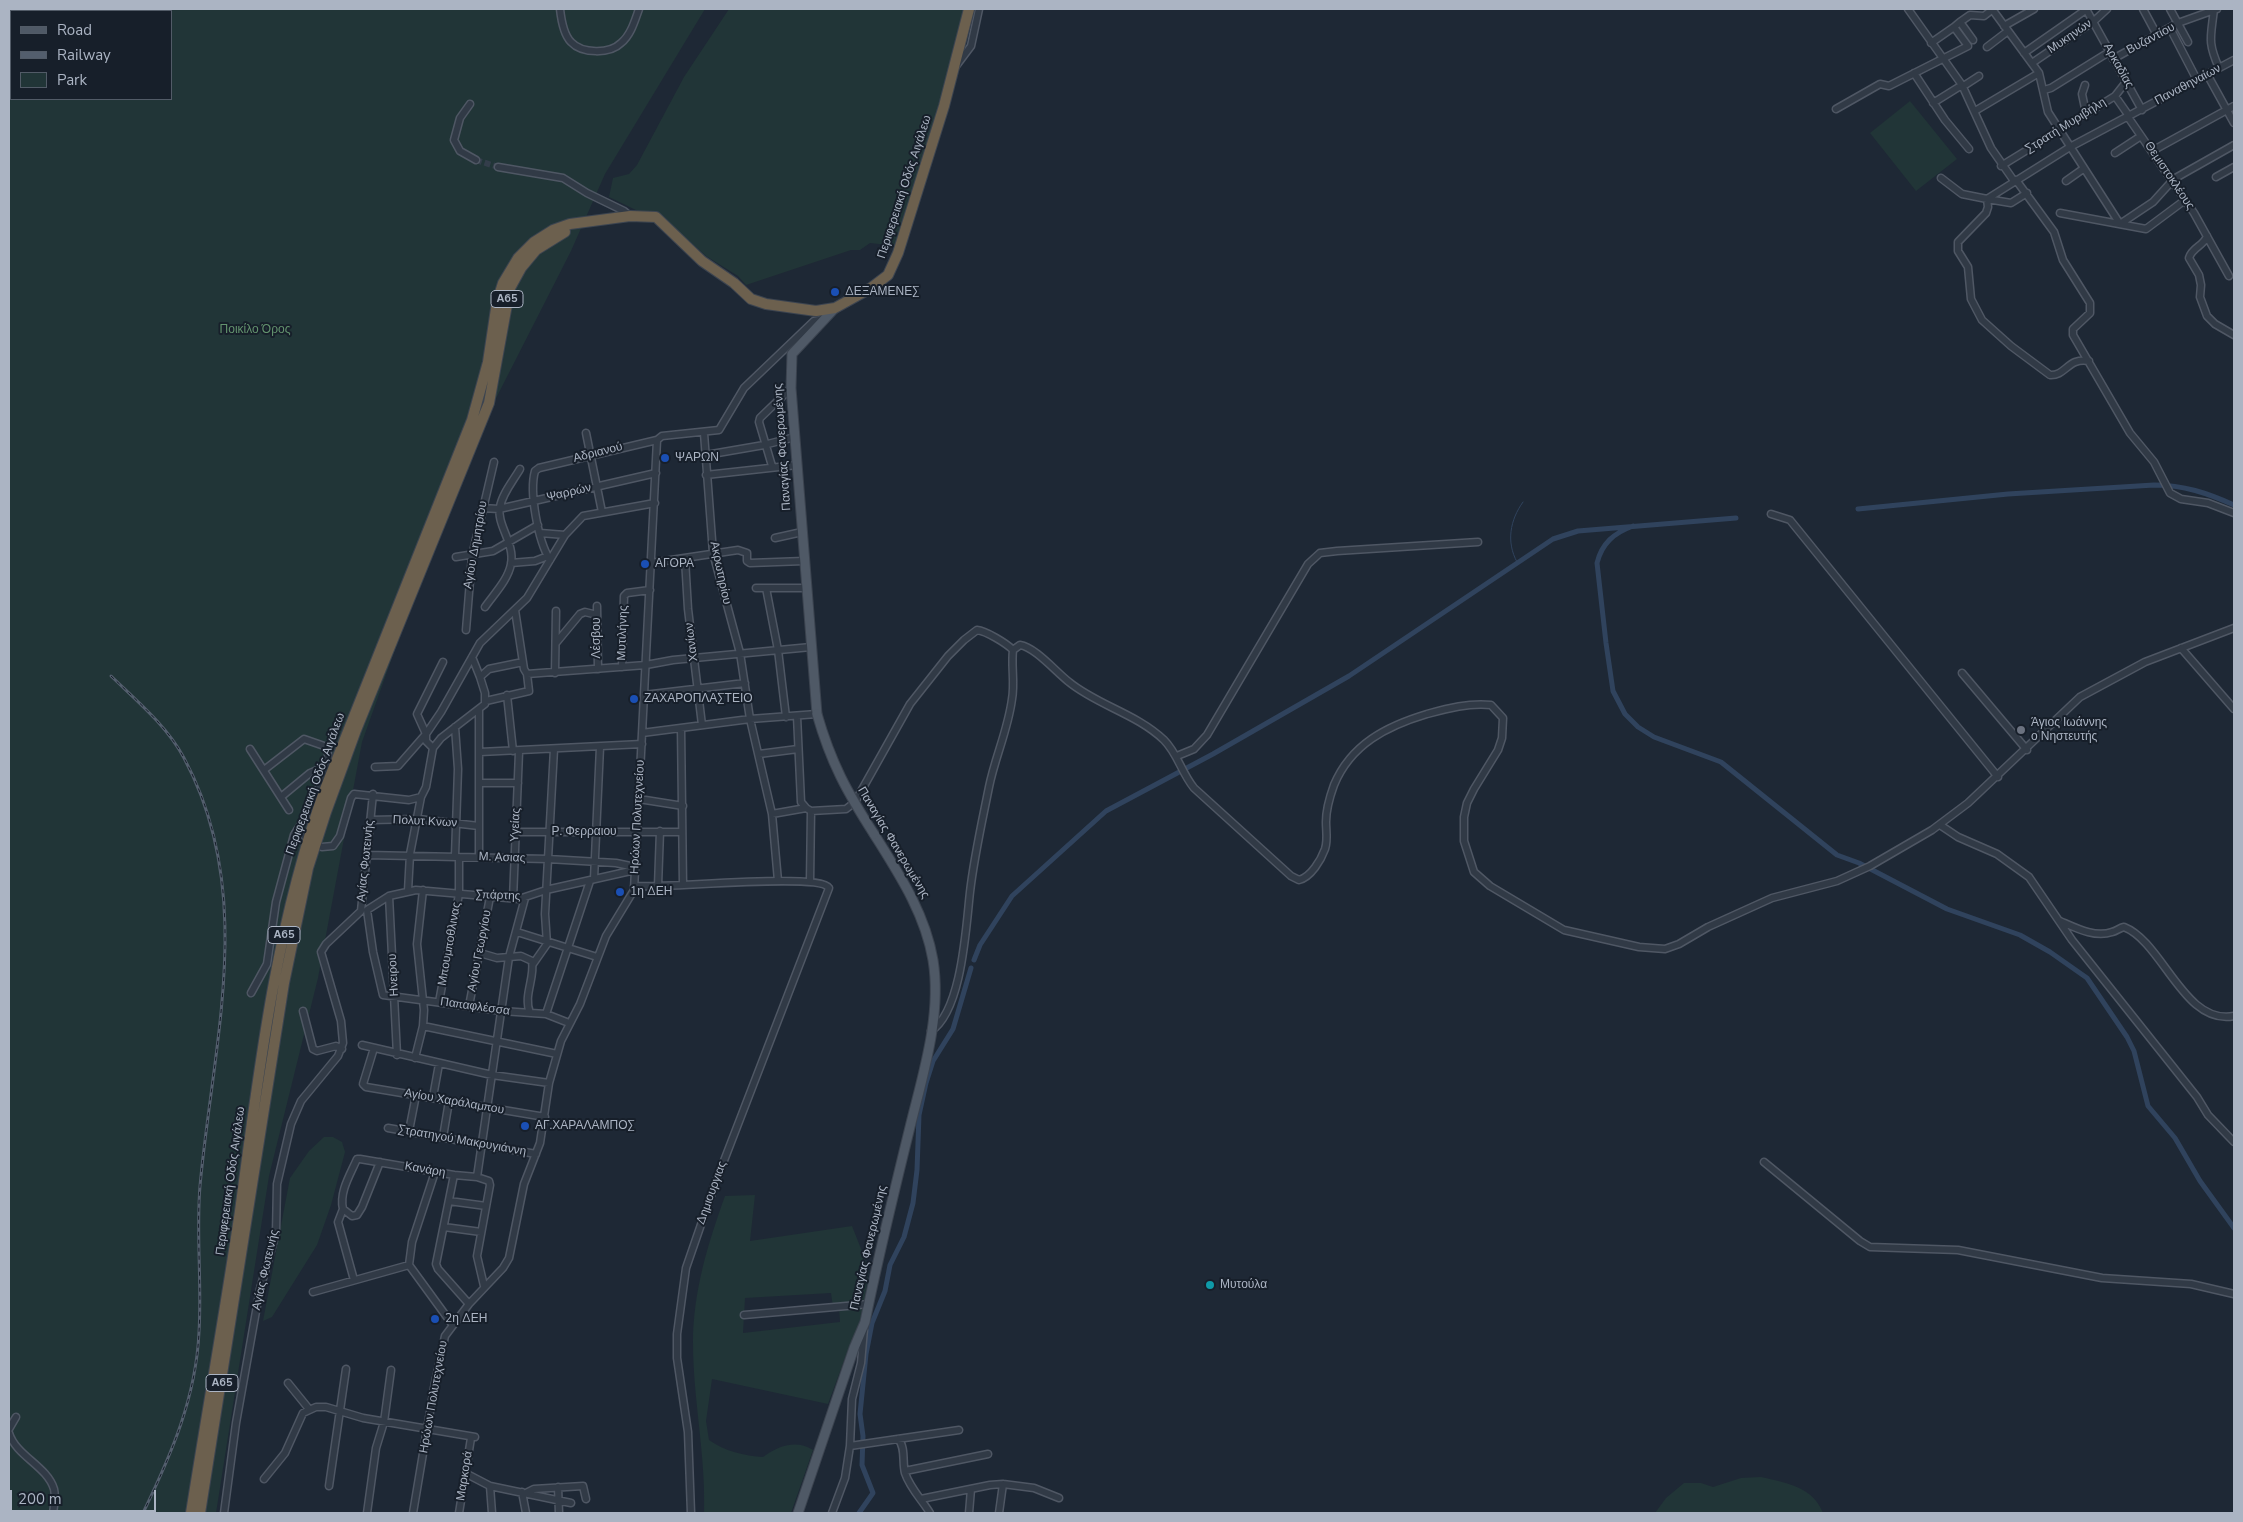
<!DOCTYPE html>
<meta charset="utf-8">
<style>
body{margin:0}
#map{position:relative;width:2243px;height:1522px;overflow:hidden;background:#1e2835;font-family:"Nunito Sans",sans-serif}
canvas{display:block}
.frame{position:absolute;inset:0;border:10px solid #abb4c3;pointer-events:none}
.legend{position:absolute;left:10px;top:10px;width:162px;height:90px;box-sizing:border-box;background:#171f2a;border:1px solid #525b67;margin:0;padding:6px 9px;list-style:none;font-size:15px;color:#abb4c3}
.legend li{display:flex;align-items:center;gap:10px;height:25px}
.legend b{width:25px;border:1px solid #525b67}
.scale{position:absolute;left:10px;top:1490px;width:146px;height:22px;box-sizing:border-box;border:2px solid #abb4c3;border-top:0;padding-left:6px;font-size:15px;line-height:18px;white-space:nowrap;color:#abb4c3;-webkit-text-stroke:4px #171f2a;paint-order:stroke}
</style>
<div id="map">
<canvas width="2243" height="1522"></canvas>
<div class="frame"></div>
<ul class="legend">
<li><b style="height:6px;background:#4f5966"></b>Road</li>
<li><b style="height:6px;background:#535e6d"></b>Railway</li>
<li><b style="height:14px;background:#213537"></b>Park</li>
</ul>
<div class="scale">200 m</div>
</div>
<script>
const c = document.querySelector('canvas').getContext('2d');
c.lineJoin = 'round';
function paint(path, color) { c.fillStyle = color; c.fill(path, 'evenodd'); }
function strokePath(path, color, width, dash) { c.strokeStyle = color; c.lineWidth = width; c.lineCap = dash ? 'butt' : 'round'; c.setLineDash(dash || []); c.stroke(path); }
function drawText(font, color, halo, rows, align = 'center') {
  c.font = font + ' "Nunito Sans",sans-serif'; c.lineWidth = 4; c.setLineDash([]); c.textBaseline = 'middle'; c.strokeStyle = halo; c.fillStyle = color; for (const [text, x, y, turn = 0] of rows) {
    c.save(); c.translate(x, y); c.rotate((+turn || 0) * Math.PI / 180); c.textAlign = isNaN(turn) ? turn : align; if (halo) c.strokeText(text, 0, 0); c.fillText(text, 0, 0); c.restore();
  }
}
paint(new Path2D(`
 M9 9H705L605 174 571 251 458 473 362 742 318 978 269 1176 216 1513H58L52 1504 51 1513H9ZM11 11H171V99H11Z
 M729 9H965L942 100 897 246 870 243 860 250H851L746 285 738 276 706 256 660 215 653 211H638L609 197 613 178 629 174 637 165 684 77Z
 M1910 101 1957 159 1916 191 1870 133Z
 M324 1137H333L342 1142 345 1152 331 1205 317 1245 272 1317 263 1321 290 1178 309 1151Z
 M755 1195 750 1241 852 1226 869 1269 864 1304 858 1328 851 1342 828 1404 712 1379 706 1421 709 1440C724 1451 745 1456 763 1457 778 1446 796 1439 813 1450L791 1513H704C706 1456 693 1400 693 1343 693 1292 708 1243 725 1196ZM831 1293 833 1307H839L840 1322 743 1333 745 1298Z
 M1761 1477C1787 1483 1813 1487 1823 1513H1655L1666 1498 1684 1483H1701L1713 1487 1741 1478Z`), '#213537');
strokePath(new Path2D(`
 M1517 562C1506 542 1510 520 1523 502`), '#30435d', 1);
strokePath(new Path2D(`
 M1858 509 2008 494 2154 485C2184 485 2207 493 2234 505
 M1633 526C1614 533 1602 543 1597 563L1606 643 1613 691 1625 714 1638 727 1654 737 1721 762 1837 855 1859 863 1947 909 2020 935 2050 952 2087 978 2127 1037 2134 1051 2148 1106 2175 1138 2200 1181 2234 1228
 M974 960 980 945 1012 896 1106 811 1213 754 1349 676 1553 539 1578 531 1736 518
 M859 1513 873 1493 862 1465 863 1436 860 1414 866 1354 872 1323 885 1291 890 1265 904 1237 913 1203 917 1170 919 1115 926 1083 933 1061 953 1029 971 968`), '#30435d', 5);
strokePath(new Path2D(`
 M476 160 498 167`), '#333d4a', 6, [6, 3]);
const minor = new Path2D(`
 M560 9C561 18 564 35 571 42 582 54 610 54 621 43 631 35 635 20 639 9
 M1908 9 1962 85 1991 148 2014 181
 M1992 9 2039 73 2048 112 2120 224 2153 202 2172 181
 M2086 9 2142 110
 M2143 9 2157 35
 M2170 9 2188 42
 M2214 9C2211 37 2207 41 2219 68
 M2004 26 2034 9
 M2170 28 2197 80
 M1973 40 1960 22 1970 15 1984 16 1993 9
 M1931 43 1954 27
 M1987 47 2008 31
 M2024 53 2087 9
 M2113 59 2178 23 2217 9
 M2032 63 2094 21 2107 9
 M956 66 971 46 979 9
 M1914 73 1945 120 1969 149
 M2207 74 2234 123
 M2085 85 2082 94 2086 113
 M1962 87 1979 76
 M2044 90 2051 88 2109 52
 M2115 96 2129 116
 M1933 103 1962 85
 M470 104 460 118 454 140 460 151 476 160
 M1836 109 1880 84 1889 86 1968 46 1954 27 1960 22
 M1975 111 2039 73
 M2128 117 2194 213 2229 276
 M2152 151 2234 106
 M2115 153 2141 136
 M2001 166 2115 96 2126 82
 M498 167 563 178 587 193 624 211 630 216
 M2216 177 2234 167
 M1941 178 1962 194 1987 199 2011 203 2027 193
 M2016 180 2054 232 2063 260 2090 303V313L2073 329V335L2130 433 2154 462 2170 493 2181 499 2208 503 2234 513
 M2172 180 2234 145
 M2066 181 2083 169
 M2060 213 2146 229 2185 200
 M2207 236C2204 246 2192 247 2189 258L2199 275 2201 285 2200 297 2207 316 2215 324 2234 335
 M2089 361C2068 357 2066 376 2050 375L2011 346 1982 320 1971 299 1968 267 1958 251V242L1986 213 1988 207 1987 199 2070 147 2234 60
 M586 433 602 512
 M704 433 713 553 740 653 750 719 772 814 778 881
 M706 455 764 445 795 437
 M772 466 759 422 760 418 791 388
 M706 475 797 465
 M482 508 499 509 656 473
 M1771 514 1790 520 1998 777
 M540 533 565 535
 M775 538 802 532
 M456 557 493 551 538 525
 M685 559 688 609 702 725
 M550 560C538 541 529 492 535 471L539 468 657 440
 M511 563 535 561 548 556
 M651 563 738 550 747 553V561L750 563 804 561
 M756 588H806
 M766 588 778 650 786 717
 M597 606 598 669
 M485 607C494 594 508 580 511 564 515 543 496 524 500 507 502 494 513 481 520 469
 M515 610 524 669 527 674 646 665 673 660 811 647
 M466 630 472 556 494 462
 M556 643 580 614 585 612 597 615
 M2181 648 2234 709
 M472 657 480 677
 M622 667 624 596 627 593 650 590
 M555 673 556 611
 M1962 673 2027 750
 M507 695 513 751
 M644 695 745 683
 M486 701 529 691 527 674
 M479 710V857
 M797 716 801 802 806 808
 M681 728 683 885
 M642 733 750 719 817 714
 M433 748 426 741V734L417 714 443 662
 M250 749 289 810
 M480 752 642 744
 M759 754 798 749
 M1177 756 1194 749 1207 735 1308 564 1320 553 1337 551 1478 542
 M375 767 398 766 426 734 441 712 480 643 527 598 565 535 583 516 655 503
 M264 770 304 739 327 747C333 761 307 818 297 830
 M480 783H518
 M281 797 310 773 326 766
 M639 799 683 806
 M772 814 806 808 811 811 846 809 855 802 910 704 948 656 964 640 977 630C986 631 1006 643 1013 650
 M370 820 418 819 479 826
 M1940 825 1958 837 1997 854 2029 877 2072 940 2197 1097 2208 1115 2234 1142
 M516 832H682
 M322 847 333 846 340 836 351 798 354 794 409 800 421 797
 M367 855 548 859 616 863 635 867
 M455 856 458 769 455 727
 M594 879 600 747
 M810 882 811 811
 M634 886C662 889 820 872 829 888L715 1184 686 1268 677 1334V1358L688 1432 691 1513
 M658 886 660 831
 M408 891 410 854 421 797 426 787 433 748 441 738 485 704V693L480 677 489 669 523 662
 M389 896 397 1055
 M513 899 519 752
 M2060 921C2076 928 2095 938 2112 932 2117 931 2119 928 2124 927 2163 942 2184 1026 2234 1016
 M517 932 597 957
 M480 953 497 958 521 956 532 961C535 979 523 995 530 1013
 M533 964 547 944 545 914 554 749
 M251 993 267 964 276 902 294 835 297 830 305 836
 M439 1002 459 894V857
 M469 1006 490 897
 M303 1011 313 1049 317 1051 336 1046 342 1049
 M546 1014 590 881
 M569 1023 546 1014 502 1011 383 995 373 952 367 910 389 896 416 890 519 899 546 890 635 870
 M423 1026 557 1054
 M931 1031C962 1011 966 927 970 892 974 857 982 822 989 787 995 757 1008 730 1012 699 1015 683 1011 666 1013 650L1020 645C1035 647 1056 672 1069 682 1097 705 1137 714 1164 740 1178 754 1181 772 1194 788L1291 876 1299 880C1311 877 1321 860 1325 849 1328 840 1326 831 1326 822 1326 810 1330 796 1334 785 1351 744 1387 726 1427 714 1449 708 1468 703 1491 705L1503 718 1502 738 1498 750 1474 789 1467 803 1464 817V841L1474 872 1490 886 1564 930 1639 947 1665 949 1679 944 1708 927 1772 898 1837 881 1870 866 1932 830 1968 803 2080 697 2145 662 2234 628
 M362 1045 492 1075 549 1083
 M374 1048 363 1084 366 1087 545 1117
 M415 1058 423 1026 424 1010 417 944 423 890
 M433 1097 439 1064
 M388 1128 536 1154
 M409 1131 416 1095
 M443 1137 449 1101
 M380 1162 362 1207 357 1215 352 1216 343 1209C339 1192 350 1175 357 1159H360L454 1175 477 1177 489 1181 490 1185 477 1256 484 1286
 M1764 1162 1860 1241 1870 1247 1958 1250 2102 1278 2191 1284 2234 1294
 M454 1175 436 1264 438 1269 469 1304
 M477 1177 509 957 525 898
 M449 1201 486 1206
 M343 1209 338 1222 354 1280
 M444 1227 481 1232
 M409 1265 412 1242 435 1172
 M313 1292 409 1265 452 1324
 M744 1315 869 1304
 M288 1383 309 1409
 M9 1429 16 1417
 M9 1433C16 1456 47 1466 54 1489 56 1497 54 1506 53 1513
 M898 1439C906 1447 902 1462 905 1473 910 1488 922 1500 930 1513
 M850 1446 959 1430
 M905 1471 988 1454
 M465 1473 490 1486 571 1503
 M264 1479 285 1453 303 1413 316 1407H326L363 1418 475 1437
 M329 1486 346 1369
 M490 1486 492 1513
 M558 1487 559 1513
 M522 1492 526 1513
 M526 1493 534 1489 583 1486 586 1499
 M921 1499 990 1485 1003 1484 1034 1488 1059 1498
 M224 1513 236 1423 260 1289 276 1233 277 1184 291 1124 301 1101 338 1056 343 1043 341 1021 321 952 326 944 361 911 373 794
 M367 1513 376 1448 384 1422 391 1370
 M413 1513 434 1388 445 1336 469 1304 503 1268 509 1258 524 1184 540 1143 549 1083 561 1041 580 1004 606 936 634 890 657 440 662 436 719 430 744 388 814 321 824 319
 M459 1513 471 1438
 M832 1513 845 1478 850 1446 852 1399 861 1363 864 1329
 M969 1513 971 1489
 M999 1513 1003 1484`);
const major = new Path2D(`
 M817 714 791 388 792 354 835 308
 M798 1513 854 1348 865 1322C878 1257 894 1192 910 1127 923 1074 942 1015 933 960 925 913 899 874 874 834`);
const highway = new Path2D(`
 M191 1513C207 1412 225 1312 240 1211 259 1069 276 924 325 789L472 420 488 362 497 302 503 283 518 258 534 242 553 230 570 224 630 216 656 217 702 261 734 283 751 299 766 304 816 311 835 308 871 288 888 275 898 253 944 106 969 9
 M200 1513 284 983 308 868 326 812 356 730 489 403 510 288 521 268 536 250 565 232`);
strokePath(minor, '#4f5764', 9);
strokePath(major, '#3b434f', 11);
strokePath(highway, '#3c4450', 12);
strokePath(minor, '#313a46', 6);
strokePath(major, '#4f5966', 9);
strokePath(highway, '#6c604e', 10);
const rail = new Path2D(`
 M111 676C137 701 167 726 184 758 257 894 213 1042 200 1186 196 1234 202 1283 199 1332 196 1398 171 1455 143 1513`);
strokePath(rail, '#535e6d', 3);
strokePath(rail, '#171f2a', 1, [4]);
const majorBridge = new Path2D(`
 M817 714C831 763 847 792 874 834`);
strokePath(majorBridge, '#3b434f', 11, []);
strokePath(majorBridge, '#4f5966', 9);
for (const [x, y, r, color] of [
 [835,292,5,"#1a4fb4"],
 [665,458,5,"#1a4fb4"],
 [645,564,5,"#1a4fb4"],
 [634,699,5,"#1a4fb4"],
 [2021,730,5,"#6b7280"],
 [620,892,5,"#1a4fb4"],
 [525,1126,5,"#1a4fb4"],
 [1210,1285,5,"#0f9aa8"],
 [435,1319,5,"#1a4fb4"]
]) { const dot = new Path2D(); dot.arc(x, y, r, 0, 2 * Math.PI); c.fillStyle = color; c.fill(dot); strokePath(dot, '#171f2a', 2); }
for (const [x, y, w] of [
 [507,299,32],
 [284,935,32],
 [222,1383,32]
]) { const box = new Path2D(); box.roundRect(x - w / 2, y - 8.5, w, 17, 4); c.fillStyle = '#171f2a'; c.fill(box); strokePath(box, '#abb4c3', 1); }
drawText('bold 11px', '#abb4c3', null, [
 ["Α65",507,299],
 ["Α65",284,935],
 ["Α65",222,1383]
]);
drawText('12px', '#abb4c3', '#171f2a', [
 ["Μυκηνών",2070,37,-34],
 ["Βυζαντίου",2151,39,-28],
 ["Αρκαδίας",2118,66,61],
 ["Παναθηναίων",2188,85,-28],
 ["Στρατή Μυριβήλη",2066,126,-32],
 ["Θεμιστοκλέους",2169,176,56],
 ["Περιφερειακή Οδός Αιγάλεω",905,187,-72],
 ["Παναγίας Φανερωμένης",783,447,-94],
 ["Αδριανού",598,453,-14],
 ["Ψαρρών",569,493,-13],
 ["Αγίου Δημητρίου",476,545,-80],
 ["Ακρωτηρίου",720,573,78],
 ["Μυτιλήνης",623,633,-88],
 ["Λέσβου",597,638,-90],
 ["Χανίων",692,642,-97],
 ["Περιφερειακή Οδός Αιγάλεω",316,784,-70],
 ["Ηρώων Πολυτεχνείου",638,817,-87],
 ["Πολυτ Κνων",425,822,3],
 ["Υγείας",516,825,-87],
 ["Ρ. Φερραιου",584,832],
 ["Παναγίας Φανερωμένης",893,843,59],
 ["Μ. Ασιας",502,858,2],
 ["Αγίας Φωτεινής",366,861,-84],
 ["Σπάρτης",498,896,2],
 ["Μπουμποθλινας",450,944,-80],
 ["Αγίου Γεωργίου",480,951,-79],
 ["Ηνειρου",394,975,-93],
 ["Παπαφλέσσα",475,1007,8],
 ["Αγίου Χαράλαμπου",454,1102,10],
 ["Στρατηγού Μακρυγιάννη",462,1141,10],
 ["Κανάρη",425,1170,10],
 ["Περιφερειακή Οδός Αιγάλεω",231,1181,-82],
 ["Δημιουργιας",712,1193,-70],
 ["Παναγίας Φανερωμένης",869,1248,-77],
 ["Αγίας Φωτεινής",266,1270,-77],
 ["Ηρώων Πολυτεχνείου",434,1397,-80],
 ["Μαρκορά",465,1476,-81]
]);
drawText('12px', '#abb4c3', '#171f2a', [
 ["ΔΕΞΑΜΕΝΕΣ",845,292],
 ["ΨΑΡΩΝ",675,458],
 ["ΑΓΟΡΑ",655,564],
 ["ΖΑΧΑΡΟΠΛΑΣΤΕΙΟ",644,699],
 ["Άγιος Ιωάννης",2031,723],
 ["ο Νηστευτής",2031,737],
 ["1η ΔΕΗ",630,892],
 ["ΑΓ.ΧΑΡΑΛΑΜΠΟΣ",535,1126],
 ["Μυτούλα",1220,1285],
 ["2η ΔΕΗ",445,1319]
], 'left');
drawText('12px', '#63936e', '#171f2a', [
 ["Ποικίλο Όρος",255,330]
]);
</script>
